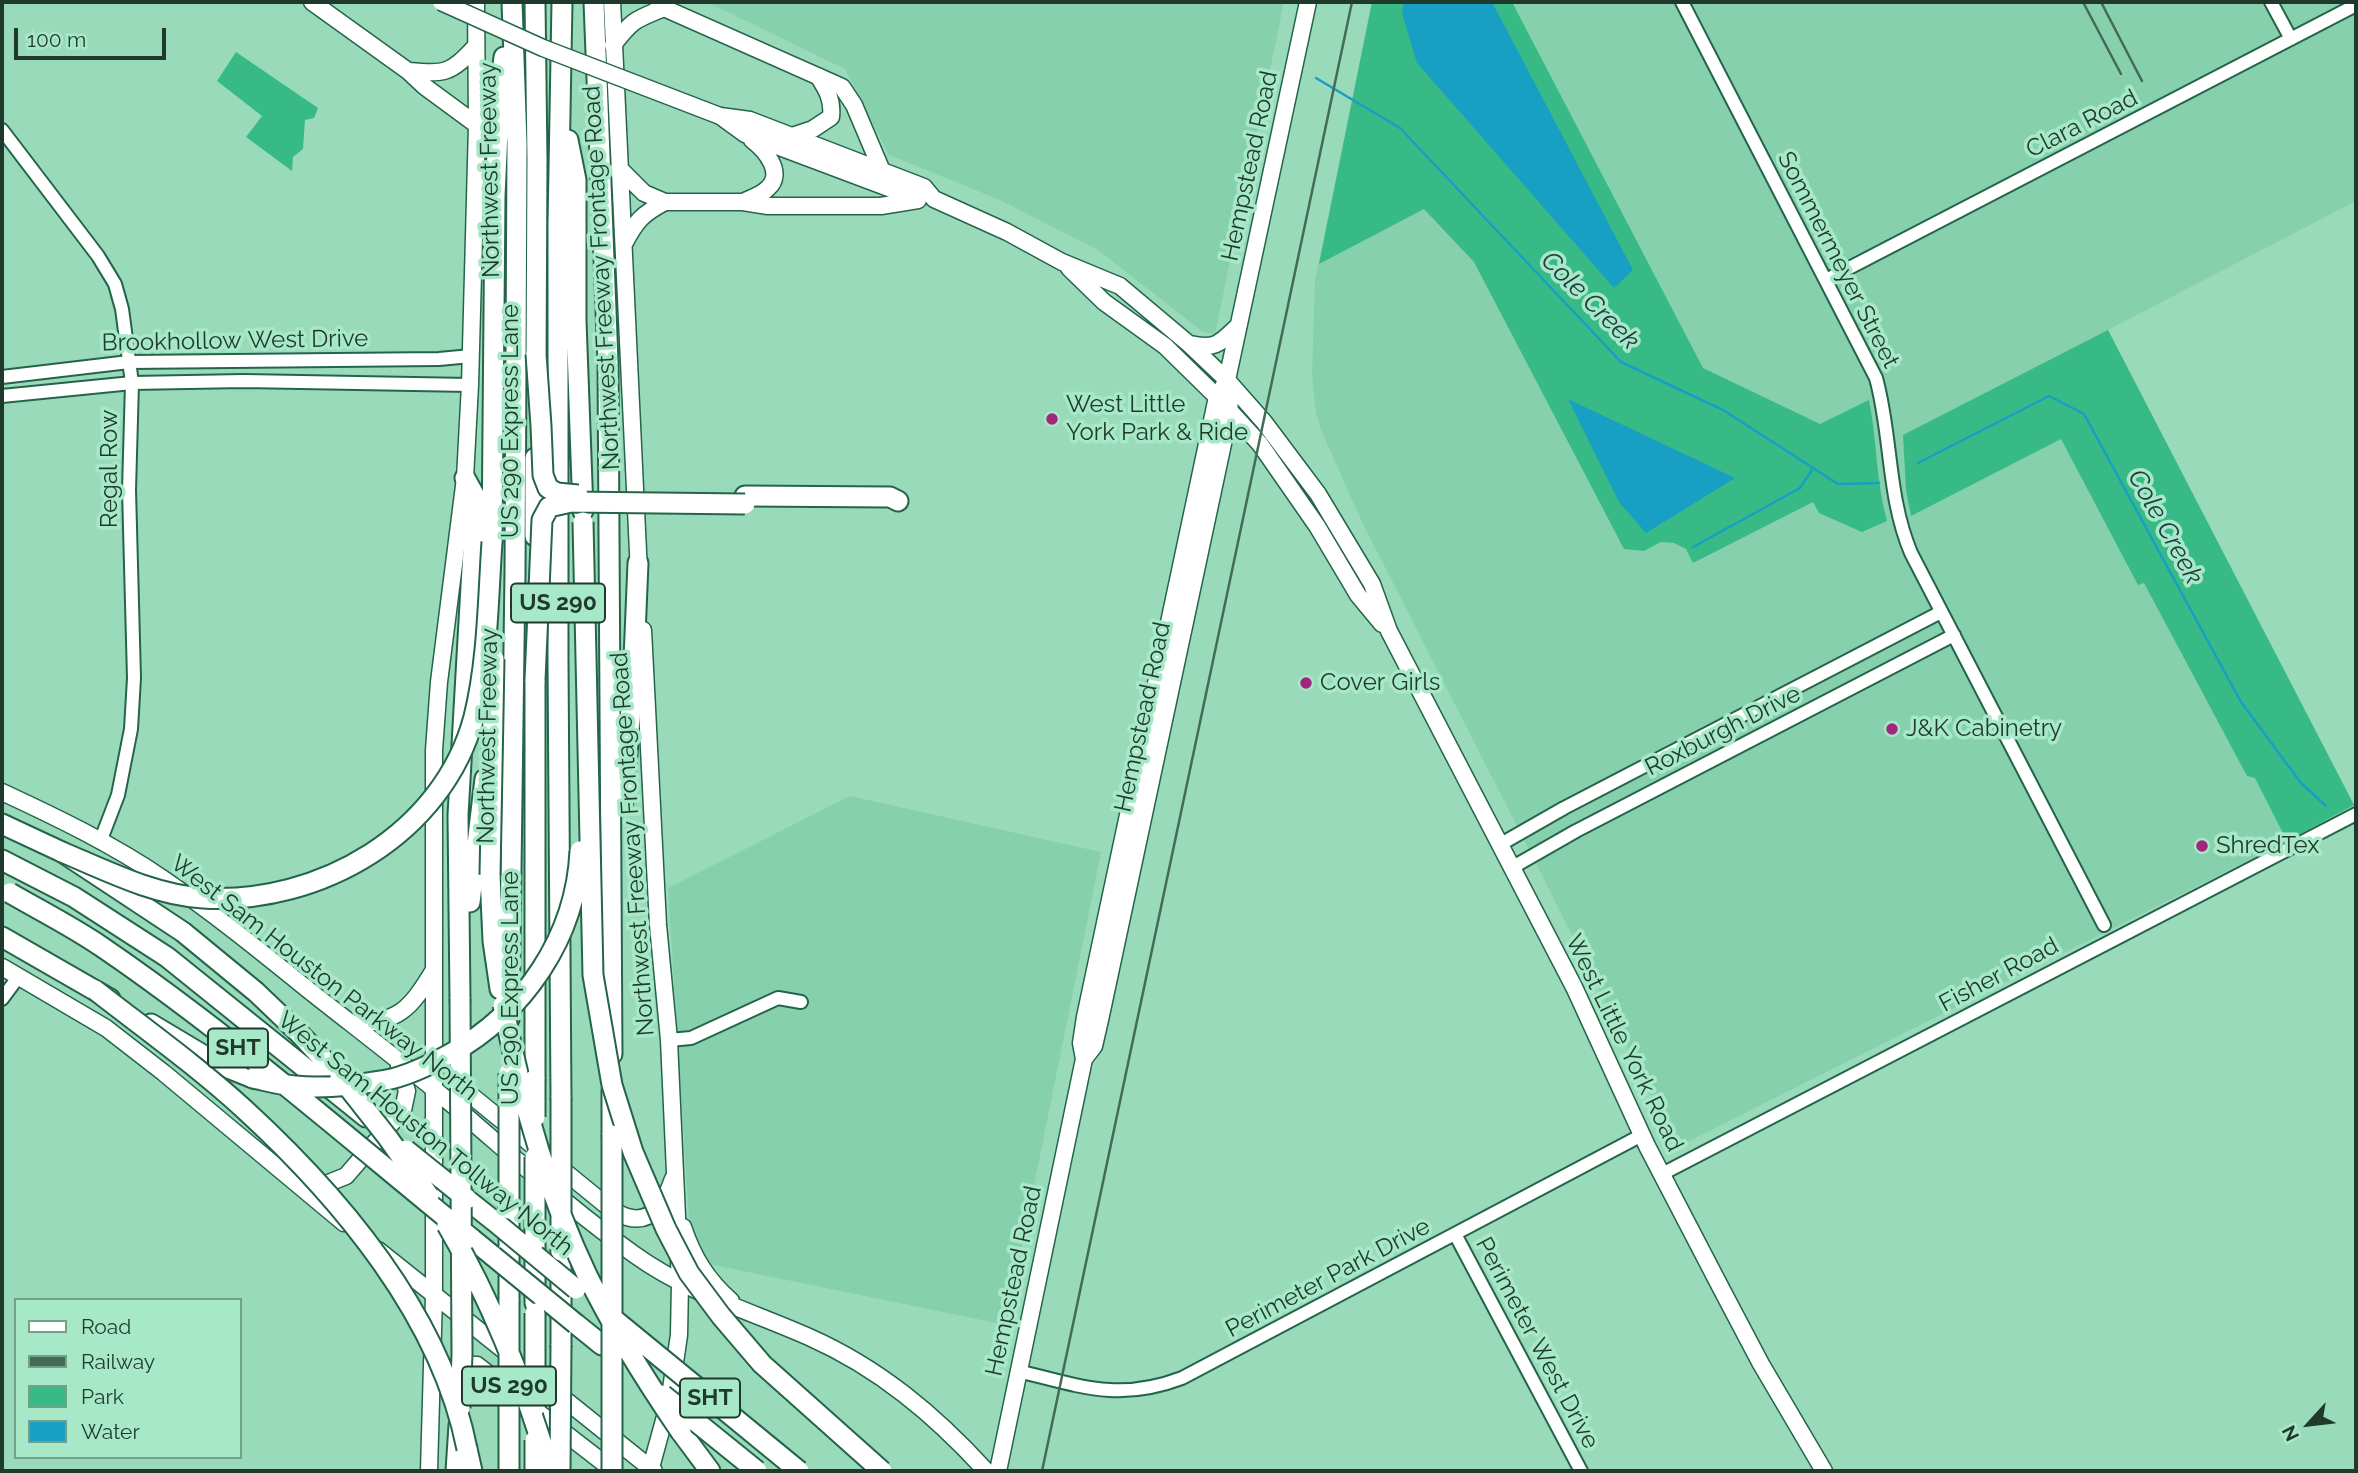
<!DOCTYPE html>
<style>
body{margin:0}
#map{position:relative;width:2358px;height:1473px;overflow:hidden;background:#99daba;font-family:Raleway,sans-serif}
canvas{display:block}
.frame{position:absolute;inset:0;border:4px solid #1f3a2d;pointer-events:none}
.legend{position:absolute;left:14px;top:1298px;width:228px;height:161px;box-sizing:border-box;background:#a6e8c7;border:2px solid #70a289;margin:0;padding:9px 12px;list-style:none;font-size:21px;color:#1f3a2d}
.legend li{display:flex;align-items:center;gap:14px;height:35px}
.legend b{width:35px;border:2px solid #70a289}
.north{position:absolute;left:2274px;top:1389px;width:70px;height:70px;-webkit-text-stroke:5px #a6e8c7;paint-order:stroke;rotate:243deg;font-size:19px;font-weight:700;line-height:28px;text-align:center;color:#1f3a2d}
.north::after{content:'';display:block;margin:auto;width:24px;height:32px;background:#1f3a2d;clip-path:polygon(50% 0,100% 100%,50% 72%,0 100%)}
.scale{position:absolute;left:14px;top:28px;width:152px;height:32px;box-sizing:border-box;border:4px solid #1f3a2d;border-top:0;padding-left:9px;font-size:21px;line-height:24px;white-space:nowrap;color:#1f3a2d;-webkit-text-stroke:5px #a6e8c7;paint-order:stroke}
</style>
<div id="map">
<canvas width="2358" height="1473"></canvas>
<div class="frame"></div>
<ul class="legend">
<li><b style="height:9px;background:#fff"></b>Road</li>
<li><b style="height:9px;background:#446b58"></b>Railway</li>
<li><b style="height:19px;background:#38ba87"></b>Park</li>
<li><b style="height:19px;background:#189fc4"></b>Water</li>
</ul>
<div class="north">N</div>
<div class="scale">100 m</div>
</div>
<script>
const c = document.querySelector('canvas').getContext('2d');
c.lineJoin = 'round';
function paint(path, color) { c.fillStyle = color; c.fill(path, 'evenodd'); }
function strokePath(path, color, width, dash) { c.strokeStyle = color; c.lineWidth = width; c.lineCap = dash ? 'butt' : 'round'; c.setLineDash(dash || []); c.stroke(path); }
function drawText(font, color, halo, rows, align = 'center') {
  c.font = font + ' Raleway,sans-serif'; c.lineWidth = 7; c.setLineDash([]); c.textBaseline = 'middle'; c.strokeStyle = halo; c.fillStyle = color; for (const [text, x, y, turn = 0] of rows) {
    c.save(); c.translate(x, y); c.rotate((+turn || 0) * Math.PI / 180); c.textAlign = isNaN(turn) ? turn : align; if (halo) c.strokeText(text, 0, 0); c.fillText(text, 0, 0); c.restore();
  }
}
paint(new Path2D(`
 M707 2H1284L1215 334 1203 332 1098 250 1000 200 889 155 845 69Z
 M1372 2H2356V201L2108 330 2354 805 2287 841 1677 1147 1545 881 1362 522 1321 430 1316 413 1312 374 1315 280Z
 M850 796 1101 852 1006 1325 704 1263 690 1236 668 888Z`), '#87d0ad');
paint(new Path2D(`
 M1372 2H1512L1703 368 1820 424 1869 400C1877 440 1876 482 1887 521L1862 532 1819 513 1813 502 1693 563 1686 549 1674 543 1661 542 1644 551 1624 549 1474 262 1424 209 1319 264Z
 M236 52 318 108 314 118 305 120 303 149 293 157 292 171 246 137 262 116 217 81Z
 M2108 330 2354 805 2287 841 2255 778 2247 776 2144 583 2138 585 2061 439 1911 516 1906 490 1903 435Z`), '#38ba87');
paint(new Path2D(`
 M1404 2H1492L1633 270 1614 288 1417 63 1402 13Z
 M1568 399 1735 478 1646 533 1619 502Z`), '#189fc4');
strokePath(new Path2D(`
 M1316 78 1400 128 1621 362 1723 410 1838 484 1879 483
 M1918 463 2049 396 2084 414 2241 702 2301 783 2326 806
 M1693 547 1800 488 1812 470`), '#189fc4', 2.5);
const minor = new Path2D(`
 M1682 2 1876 378C1892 436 1887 496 1911 553L2104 925
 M2271 2 2291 39
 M2 130 98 256 115 284 122 309 132 383 129 490 134 678 131 729 118 795 100 842
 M1826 280 2356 5
 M2 377 129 362 439 359 471 356
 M2 396 132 383 244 381 470 385
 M1501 844 1564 808 1941 612
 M1513 867 1576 831 1954 635
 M2 999 19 976
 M669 1040 691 1038 778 998 801 1002
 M1662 1174 2356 814
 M1455 1234 1581 1471
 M1018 1371C1080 1386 1119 1402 1182 1378L1642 1135`);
const major = new Path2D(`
 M312 2 408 71 424 86 477 125
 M612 2 639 573
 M658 2 664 8 842 87 854 105 882 171
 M613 45C633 19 635 20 664 8
 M408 71C446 74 450 74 476 46
 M720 116 750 120 924 187 934 199 1007 232 1062 262 1120 286 1189 344 1227 380 1264 422 1318 494 1372 584 1389 631 1574 987 1647 1146 1723 1292 1761 1364 1824 1471
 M723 118 745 134 918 199
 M792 136 813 129 831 117C833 100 827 90 818 76
 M619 168 644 193 665 202H743L768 206H881L918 200
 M743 202C751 198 762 195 768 188 785 173 765 150 752 140
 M624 244C636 221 642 214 665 202
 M1069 268 1104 302 1165 346 1217 397 1260 444 1317 526 1358 595 1382 624
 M1190 344C1216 350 1220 343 1239 325
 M643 630 658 925 669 1040 680 1283 679 1335 674 1369 669 1402 650 1471
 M2 792C56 817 112 844 162 878 212 912 259 950 306 988 349 1022 392 1055 434 1089 501 1145 564 1205 635 1255 688 1293 750 1311 809 1337 879 1368 935 1415 986 1471
 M2 967 106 1028 164 1073 344 1223
 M352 1024C400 1022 410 1009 434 970
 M1084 1059 1094 1046 1100 1020 1230 411 1227 380
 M457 1078 467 1092 607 1206C613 1210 620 1215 627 1217 654 1225 666 1199 673 1179
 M310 1184H326L346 1176 403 1110 407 1091 399 1067
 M683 1227C693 1257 707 1280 731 1301
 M378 1250 511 1356
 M528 1370 654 1471
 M438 1385C450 1368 455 1363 477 1365L614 1471
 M429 1471 434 1295V750L439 682 465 478 470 385 477 125 476 2
 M998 1471 1084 1059 1081 1043 1085 1017 1217 397 1227 380 1308 2`);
const highway = new Path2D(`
 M535 2 537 160 536 368
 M594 2 608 362 612 1054
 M568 140 576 180V321L583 511
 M745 496 890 497 898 501
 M535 536V458
 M492 542 495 196 500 89 504 57
 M535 664V1079
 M623 802 633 683 638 563
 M2 824 62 852 183 932 256 992 300 1034 338 1075
 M2 860 74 897 167 957 366 1117
 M490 875 493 941 500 989
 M470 902 485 779
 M2 937 110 999
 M460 999 458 815 476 498 465 478
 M509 1019 515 573 517 143 512 2
 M151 1024 218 1064 253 1078
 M561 1098 558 661V224L562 2
 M612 1135V1091
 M470 1202 494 1221
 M509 1209V1301
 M471 1238 493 1256
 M535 1303V1242
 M576 1324 602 1345
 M561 1345V1251
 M681 1432 710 1471
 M467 1449 472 1471
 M456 1471 459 1425`);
strokePath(minor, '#24654a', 16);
strokePath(major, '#24654a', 19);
strokePath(highway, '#24654a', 23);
strokePath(minor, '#fff', 12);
strokePath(major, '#fff', 16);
strokePath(highway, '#fff', 19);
strokePath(new Path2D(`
 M2083 2 2121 74
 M2101 2 2142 81
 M1042 1471 1352 2`), '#446b58', 2.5);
const majorBridge = new Path2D(`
 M441 2 543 48 720 116`);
const highwayBridge = new Path2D(`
 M536 354 541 426 543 475 548 488 557 493 578 495
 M583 522 593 975 612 1085 633 1152 666 1229 689 1273 721 1316 762 1364 882 1471
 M535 680 542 520 549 507 571 502 745 504
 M62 852C107 871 154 895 203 898 319 905 443 834 474 717 488 660 488 600 492 542
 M490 875 494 659
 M10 893C41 911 73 927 102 947 231 1035 349 1139 471 1238
 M95 990C145 1029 197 1066 244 1109 341 1198 441 1317 467 1449
 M503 1005C521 1098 546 1189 587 1275 614 1330 646 1381 681 1432
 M340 1077 388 1138 429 1196
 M253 1078C267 1081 281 1085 295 1086 324 1089 357 1085 386 1080 408 1076 430 1065 450 1054 524 1013 576 937 580 851
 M535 1117V1079
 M612 1135V1471
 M406 1150 467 1199
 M509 1209V1073
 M494 1221 576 1289
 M447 1225C492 1302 525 1385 550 1471
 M535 1241V1157
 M561 1251V1098
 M493 1256 576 1324
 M616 1321 799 1471
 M663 1395 757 1471
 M535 1407V1313
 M460 1408 462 1354 460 999
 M509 1471V1301
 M535 1471V1440
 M560 1471 561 1345`);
strokePath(majorBridge, '#24654a', 19, []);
strokePath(highwayBridge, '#24654a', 23, []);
strokePath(majorBridge, '#fff', 16);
strokePath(highwayBridge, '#fff', 19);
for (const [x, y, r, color] of [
 [1052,419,7,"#a1277d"],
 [1306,683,7,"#a1277d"],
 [1892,729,7,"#a1277d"],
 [2202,846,7,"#a1277d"]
]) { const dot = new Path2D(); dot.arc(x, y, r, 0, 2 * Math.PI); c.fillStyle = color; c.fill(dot); strokePath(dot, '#a6e8c7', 2.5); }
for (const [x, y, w] of [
 [558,603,94],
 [238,1048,60],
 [509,1386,94],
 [710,1398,60]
]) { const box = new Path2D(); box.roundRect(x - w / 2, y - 19.5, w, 39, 5); c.fillStyle = '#a6e8c7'; c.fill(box); strokePath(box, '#1f3a2d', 2); }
drawText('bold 23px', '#1f3a2d', null, [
 ["US 290",558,603],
 ["SHT",238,1048],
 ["US 290",509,1386],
 ["SHT",710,1398]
]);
drawText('24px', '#1f3a2d', '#a6e8c7', [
 ["Clara Road",2082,124,-27],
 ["Hempstead Road",1250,166,-78],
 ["Northwest Freeway",490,170,-91],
 ["Sommermeyer Street",1838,260,63],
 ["Northwest Freeway Frontage Road",602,278,-93],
 ["Brookhollow West Drive",235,341,-1],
 ["US 290 Express Lane",511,421,-90],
 ["Regal Row",110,469,-90],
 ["Hempstead Road",1143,717,-78],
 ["Roxburgh Drive",1723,731,-27],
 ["Northwest Freeway",488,736,-89],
 ["Northwest Freeway Frontage Road",633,844,-94],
 ["Fisher Road",1999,975,-28],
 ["West Sam Houston Parkway North",324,978,38],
 ["US 290 Express Lane",511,988,-90],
 ["West Little York Road",1624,1043,64],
 ["West Sam Houston Tollway North",425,1134,39],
 ["Perimeter Park Drive",1328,1278,-28],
 ["Hempstead Road",1014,1281,-78],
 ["Perimeter West Drive",1537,1343,62]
]);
drawText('24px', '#1f3a2d', '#a6e8c7', [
 ["West Little",1066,405],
 ["York Park & Ride",1066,433],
 ["Cover Girls",1320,683],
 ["J&K Cabinetry",1906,729],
 ["ShredTex",2216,846]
], 'left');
drawText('italic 26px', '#213b44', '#a6e8c7', [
 ["Cole Creek",1590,301,45],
 ["Cole Creek",2165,527,61]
]);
</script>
